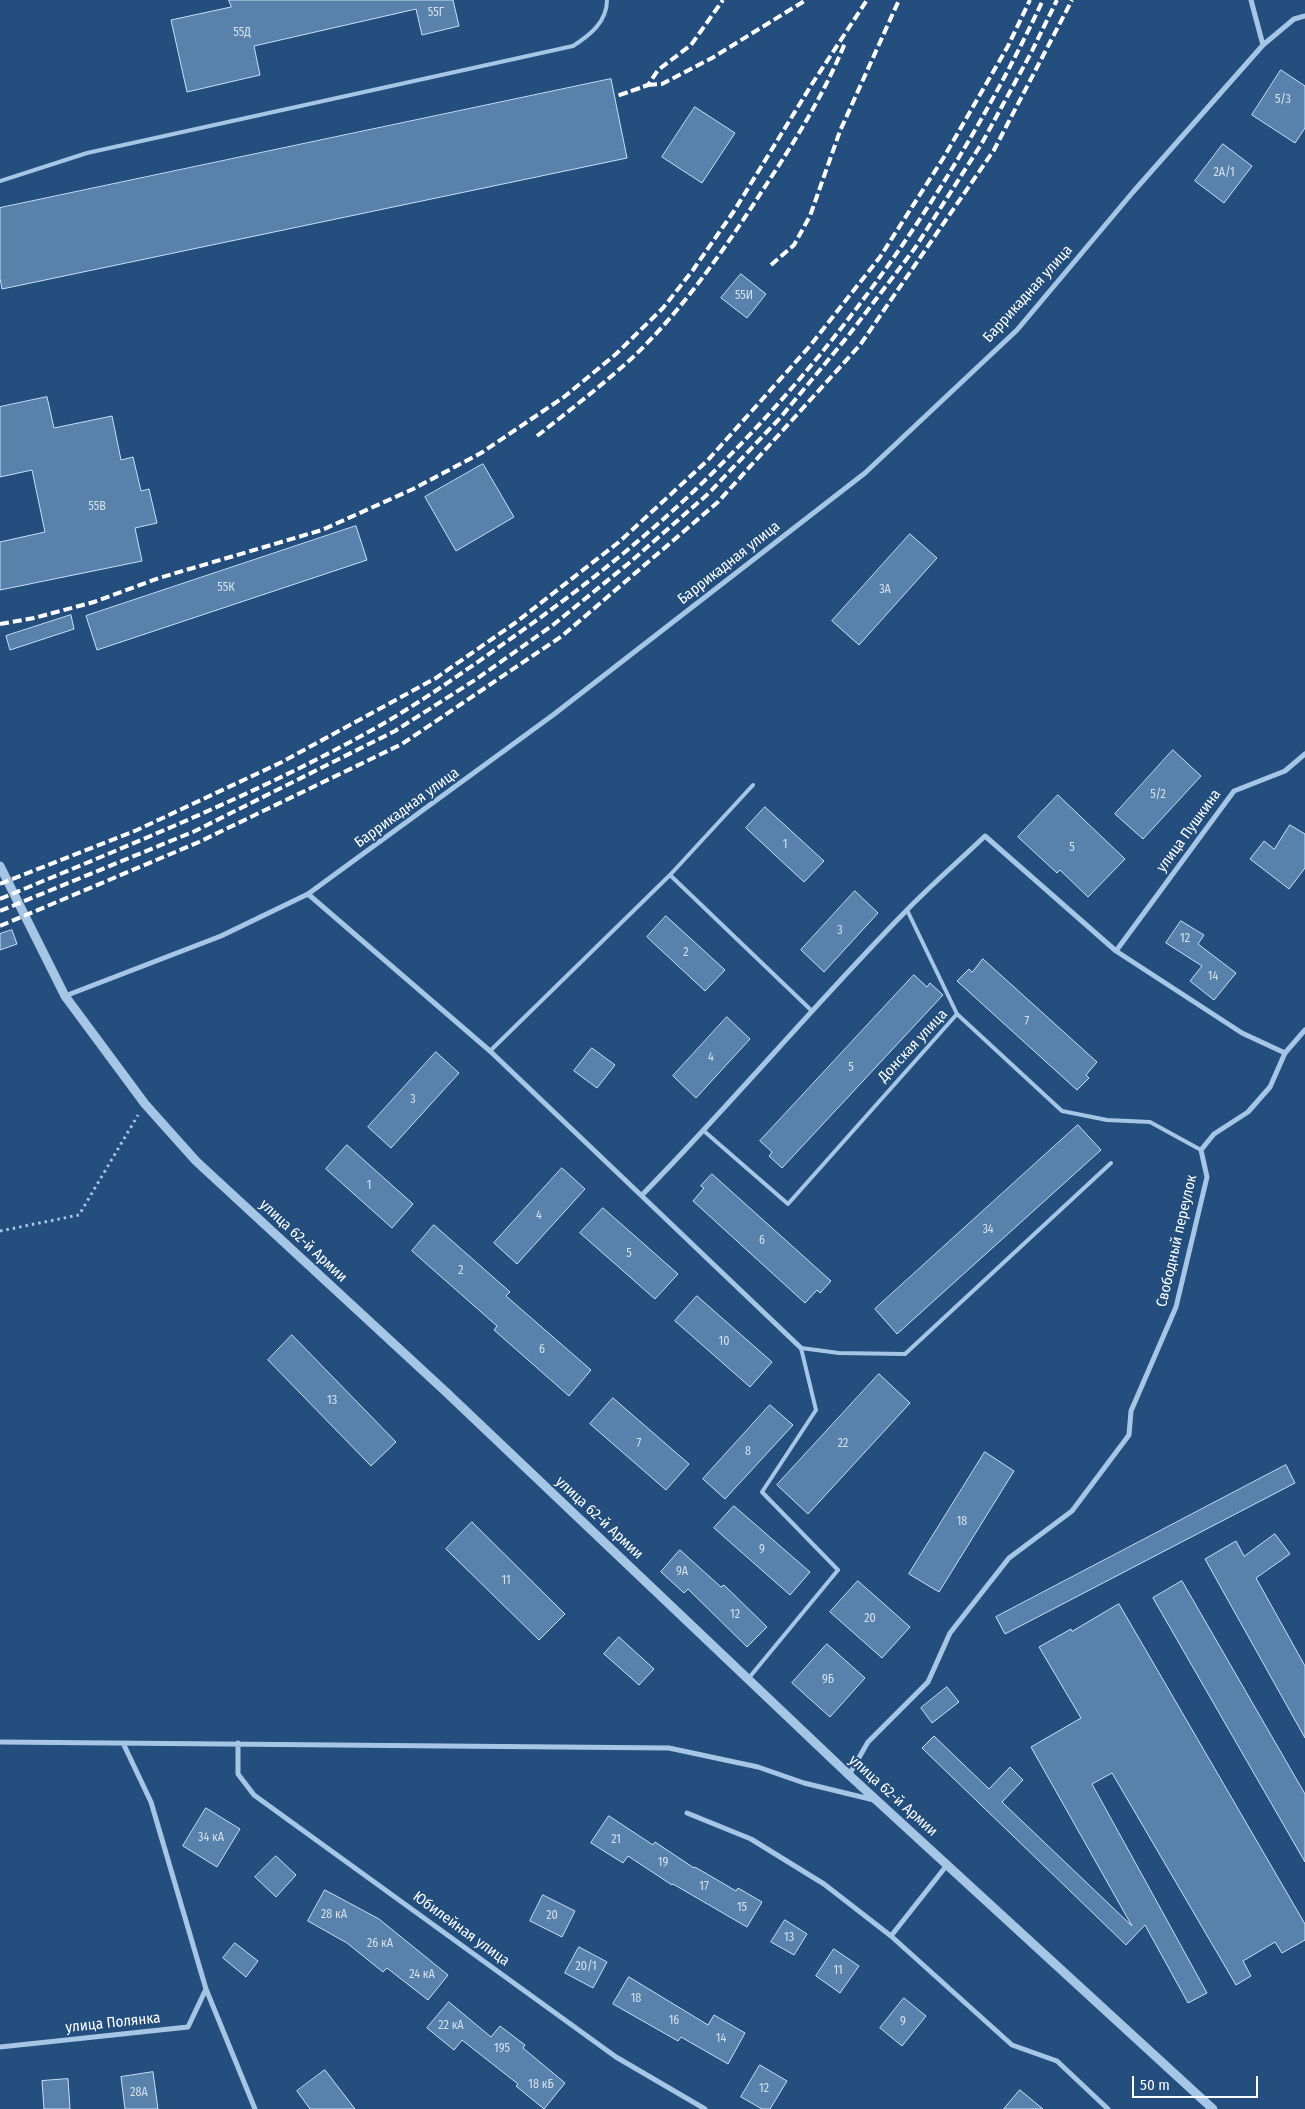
<!DOCTYPE html>
<meta charset="utf-8">
<style>
body{margin:0}
#map{position:relative;width:1305px;height:2109px;overflow:hidden;background:#234e7d;font-family:"Fira Sans Condensed",sans-serif}
canvas{display:block}
.scale{position:absolute;left:1132px;top:2076px;width:126px;height:22px;box-sizing:border-box;border:2px solid #fff;border-top:0;padding-left:6px;font-size:15px;line-height:18px;white-space:nowrap;color:#fff;-webkit-text-stroke:4px #234e7d;paint-order:stroke}
</style>
<div id="map">
<canvas width="1305" height="2109"></canvas>
<div class="scale">50 m</div>
</div>
<script>
const c = document.querySelector('canvas').getContext('2d');
c.lineJoin = 'round';
function paint(path, color) { c.fillStyle = color; c.fill(path, 'evenodd'); }
function strokePath(path, color, width, dash) { c.strokeStyle = color; c.lineWidth = width; c.lineCap = dash ? 'butt' : 'round'; c.setLineDash(dash || []); c.stroke(path); }
function drawText(font, color, halo, rows, align = 'center') {
  c.font = font + ' "Fira Sans Condensed",sans-serif'; c.lineWidth = 4; c.setLineDash([]); c.textBaseline = 'middle'; c.strokeStyle = halo; c.fillStyle = color; for (const [text, x, y, turn = 0] of rows) {
    c.save(); c.translate(x, y); c.rotate((+turn || 0) * Math.PI / 180); c.textAlign = isNaN(turn) ? turn : align; if (halo) c.strokeText(text, 0, 0); c.fillText(text, 0, 0); c.restore();
  }
}
const building = new Path2D(`
 M229 0H453L459 26 422 35 416 9 254 46 260 75 187 92 171 20 231 7Z
 M1281 70 1305 86V128L1295 143 1252 115Z
 M611 79 627 158 2 289 0 278V208Z
 M695 107 735 133 702 183 662 157Z
 M1223 144 1252 166 1224 203 1195 181Z
 M741 274 766 294 747 318 721 298Z
 M47 397 54 428 112 416 121 460 133 457 141 491 149 489 157 523 135 528 142 561 0 590V542L45 532 32 470 0 477V407Z
 M483 464 514 517 456 551 425 497Z
 M356 526 367 560 97 650 86 616Z
 M910 534 937 558 859 645 832 621Z
 M71 615 74 629 10 650 6 636Z
 M1173 750 1201 776 1143 839 1115 814Z
 M1058 795 1125 859 1088 897 1060 870 1057 873 1018 837Z
 M765 807 824 861 804 882 746 828Z
 M1290 825 1305 834V868L1289 889 1250 859 1264 841 1274 849Z
 M855 891 878 913 824 972 801 950Z
 M666 916 725 970 705 991 647 937Z
 M1181 921 1204 935 1198 944 1236 973 1214 1000 1190 981 1202 966 1166 943Z
 M12 930 17 944 0 950V934Z
 M983 959 1097 1062 1086 1075 1089 1078 1077 1090 957 981 969 969 972 972Z
 M914 975 927 987 930 983 943 995 782 1168 769 1156 772 1152 760 1141Z
 M727 1017 750 1039 696 1098 673 1076Z
 M592 1048 615 1065 597 1088 574 1071Z
 M436 1052 459 1073 391 1148 368 1127Z
 M1078 1125 1101 1150 897 1334 875 1309Z
 M347 1145 413 1204 392 1228 326 1169Z
 M562 1168 585 1189 517 1264 494 1243Z
 M712 1174 831 1281 820 1293 817 1290 805 1303 693 1201 704 1188 701 1186Z
 M603 1208 678 1274 655 1299 580 1233Z
 M434 1225 510 1292 506 1296 591 1370 569 1396 494 1330 497 1326 412 1251Z
 M697 1296 772 1362 750 1387 675 1321Z
 M292 1335 396 1442 371 1466 268 1360Z
 M879 1374 910 1403 808 1514 777 1485Z
 M613 1398 689 1464 666 1490 590 1424Z
 M770 1405 793 1425 725 1499 703 1479Z
 M985 1452 1014 1471 939 1592 909 1574Z
 M1286 1465 1295 1483 1005 1634 996 1617Z
 M734 1506 810 1572 790 1595 714 1528Z
 M472 1522 565 1614 539 1640 446 1549Z
 M1275 1534 1290 1554 1256 1578 1305 1666V1738L1205 1559 1236 1541 1244 1556Z
 M680 1550 721 1587 724 1585 767 1627 747 1647 688 1589 684 1593 661 1572Z
 M858 1581 910 1627 882 1658 830 1612Z
 M1182 1581 1305 1794V1862L1153 1598Z
 M1119 1604 1305 1924V1940L1282 1953 1275 1942 1243 1961 1251 1976 1236 1985 1112 1773 1092 1784 1207 1993 1188 2003 1145 1925 1126 1945 922 1748 934 1736 989 1789 1010 1767 1023 1780 1002 1802 1132 1926 1031 1747 1081 1718 1039 1647 1071 1629 1072 1631Z
 M619 1637 654 1669 639 1685 604 1654Z
 M827 1644 865 1678 830 1717 792 1683Z
 M947 1687 959 1702 932 1723 921 1708Z
 M206 1808 240 1829 217 1867 183 1846Z
 M609 1816 653 1845 655 1842 694 1868 695 1867 736 1891 738 1888 762 1902 747 1927 673 1884 672 1885 628 1856 623 1863 591 1843Z
 M276 1856 296 1875 276 1897 255 1877Z
 M325 1890 379 1919 448 1975 428 2000 387 1968 383 1972 347 1943 308 1921Z
 M543 1895 575 1911 562 1937 530 1921Z
 M785 1920 807 1934 794 1955 771 1942Z
 M235 1943 258 1961 246 1977 223 1958Z
 M579 1947 607 1962 593 1988 565 1973Z
 M834 1949 859 1966 840 1993 816 1976Z
 M629 1977 708 2025 714 2015 745 2033 728 2064 681 2037 678 2041 613 2004Z
 M904 1998 926 2016 902 2046 880 2028Z
 M449 2002 491 2037 500 2026 525 2045 523 2048 565 2083 544 2109 516 2086 518 2084 462 2040 454 2050 427 2028Z
 M760 2065 787 2081 770 2109H762L741 2097Z
 M325 2070 355 2109H310L297 2091Z
 M153 2072 158 2109H125L121 2077Z
 M68 2079 70 2109H44L42 2081Z
 M1020 2090 1043 2109H1004Z`);
paint(building, '#5881ac');
strokePath(building, '#cbdff5', 1);
strokePath(new Path2D(`
 M0 1231 79 1215 138 1115`), '#a7c6e6', 3, [2.5, 4]);
strokePath(new Path2D(`
 M0 181 87 153 573 46C590 35 607 22 607 0
 M670 875 812 1011
 M907 910 957 1014
 M490 1051 670 875 753 785
 M704 1131 788 1204 957 1014 1062 1111 1107 1120 1150 1122 1201 1150
 M748 1679 838 1570 762 1492 816 1410 801 1348 839 1353 905 1354 1111 1163`), '#a7c6e6', 4);
strokePath(new Path2D(`
 M1251 0 1263 45
 M308 894 490 1051 801 1348
 M1116 951 1234 791 1285 771 1305 754
 M65 996 221 936 308 894 553 715 865 473 1017 330 1133 192 1263 45 1294 19 1305 16
 M642 1195C732 1103 815 1004 905 912 931 885 959 861 985 836L1116 951 1242 1033 1285 1053
 M0 1742 669 1748 758 1767 804 1783 874 1800
 M123 1743 151 1802 206 1989 255 2109
 M238 1743V1774L254 1795 616 2057 705 2109
 M849 1775 868 1742 928 1682 950 1633 1009 1558 1072 1511 1129 1435 1131 1411 1176 1307 1207 1177 1201 1150 1214 1134 1248 1112 1270 1087 1285 1053 1305 1030
 M687 1813 751 1839 824 1884 891 1936
 M947 1865 891 1936 1012 2045 1057 2061 1108 2109
 M0 2047 188 2027 206 1989`), '#a7c6e6', 5);
strokePath(new Path2D(`
 M0 866 65 996 145 1104 196 1161 446 1392 849 1775 1213 2109`), '#a7c6e6', 9);
strokePath(new Path2D(`
 M648 85 662 84 712 58 806 0
 M640 88 617 96 648 85 658 70 691 45 723 0
 M771 265 794 245 810 216 840 131 899 0
 M537 436C569 411 601 386 631 359 685 308 728 244 768 182 797 138 825 92 845 43
 M0 624 34 618 94 602 159 578 322 530 413 489 481 453 564 397 616 354 663 308 693 270 734 211 812 84 867 0
 M0 884 137 830 282 762 436 678 515 623 619 542 708 460 809 347 880 257 944 157 1008 46 1030 0
 M0 899C131 844 264 792 388 721 428 697 468 669 506 642 572 596 636 546 695 490 839 352 958 181 1043 0
 M0 911 195 831 395 731 478 678 553 625 629 563 709 493 780 418 848 336 915 248 982 143 1031 53 1057 0
 M0 926 199 842 402 744 562 636 718 502 860 345 994 150 1072 0`), '#fff', 4, [9, 4]);
drawText('12px', '#d5e0ea', null, [
 ["55Г",436,13],
 ["55Д",242,33],
 ["5/3",1283,100],
 ["2А/1",1224,173],
 ["55И",744,296],
 ["55В",97,507],
 ["55К",226,588],
 ["3А",885,590],
 ["5/2",1158,795],
 ["1",785,845],
 ["5",1072,848],
 ["3",840,931],
 ["12",1185,939],
 ["2",686,953],
 ["14",1213,977],
 ["7",1027,1022],
 ["4",711,1058],
 ["5",851,1068],
 ["3",413,1100],
 ["1",369,1186],
 ["4",539,1216],
 ["34",988,1230],
 ["6",762,1241],
 ["5",629,1254],
 ["2",461,1271],
 ["10",724,1342],
 ["6",542,1350],
 ["13",332,1401],
 ["7",639,1444],
 ["22",843,1444],
 ["8",748,1452],
 ["18",962,1522],
 ["9",762,1550],
 ["9А",682,1572],
 ["11",506,1581],
 ["12",735,1615],
 ["20",870,1619],
 ["9Б",828,1680],
 ["34 кА",211,1838],
 ["21",616,1840],
 ["19",663,1863],
 ["17",704,1887],
 ["15",742,1908],
 ["28 кА",334,1915],
 ["20",552,1916],
 ["13",789,1938],
 ["26 кА",380,1944],
 ["20/1",586,1967],
 ["11",838,1971],
 ["24 кА",422,1975],
 ["18",636,1999],
 ["16",674,2021],
 ["9",903,2022],
 ["22 кА",451,2026],
 ["14",721,2039],
 ["195",502,2049],
 ["18 кБ",541,2085],
 ["12",764,2089],
 ["28А",139,2093]
]);
drawText('15px', '#fff', '#234e7d', [
 ["Баррикадная улица",1028,294,-48],
 ["Баррикадная улица",729,563,-38],
 ["Баррикадная улица",407,808,-36],
 ["улица Пушкина",1189,831,-54],
 ["Донская улица",913,1046,-47],
 ["улица 62-й Армии",303,1241,43],
 ["Свободный переулок",1177,1241,-77],
 ["улица 62-й Армии",599,1518,43],
 ["улица 62-й Армии",893,1796,42],
 ["Юбилейная улица",461,1929,36],
 ["улица Полянка",113,2023,-6]
]);
</script>
